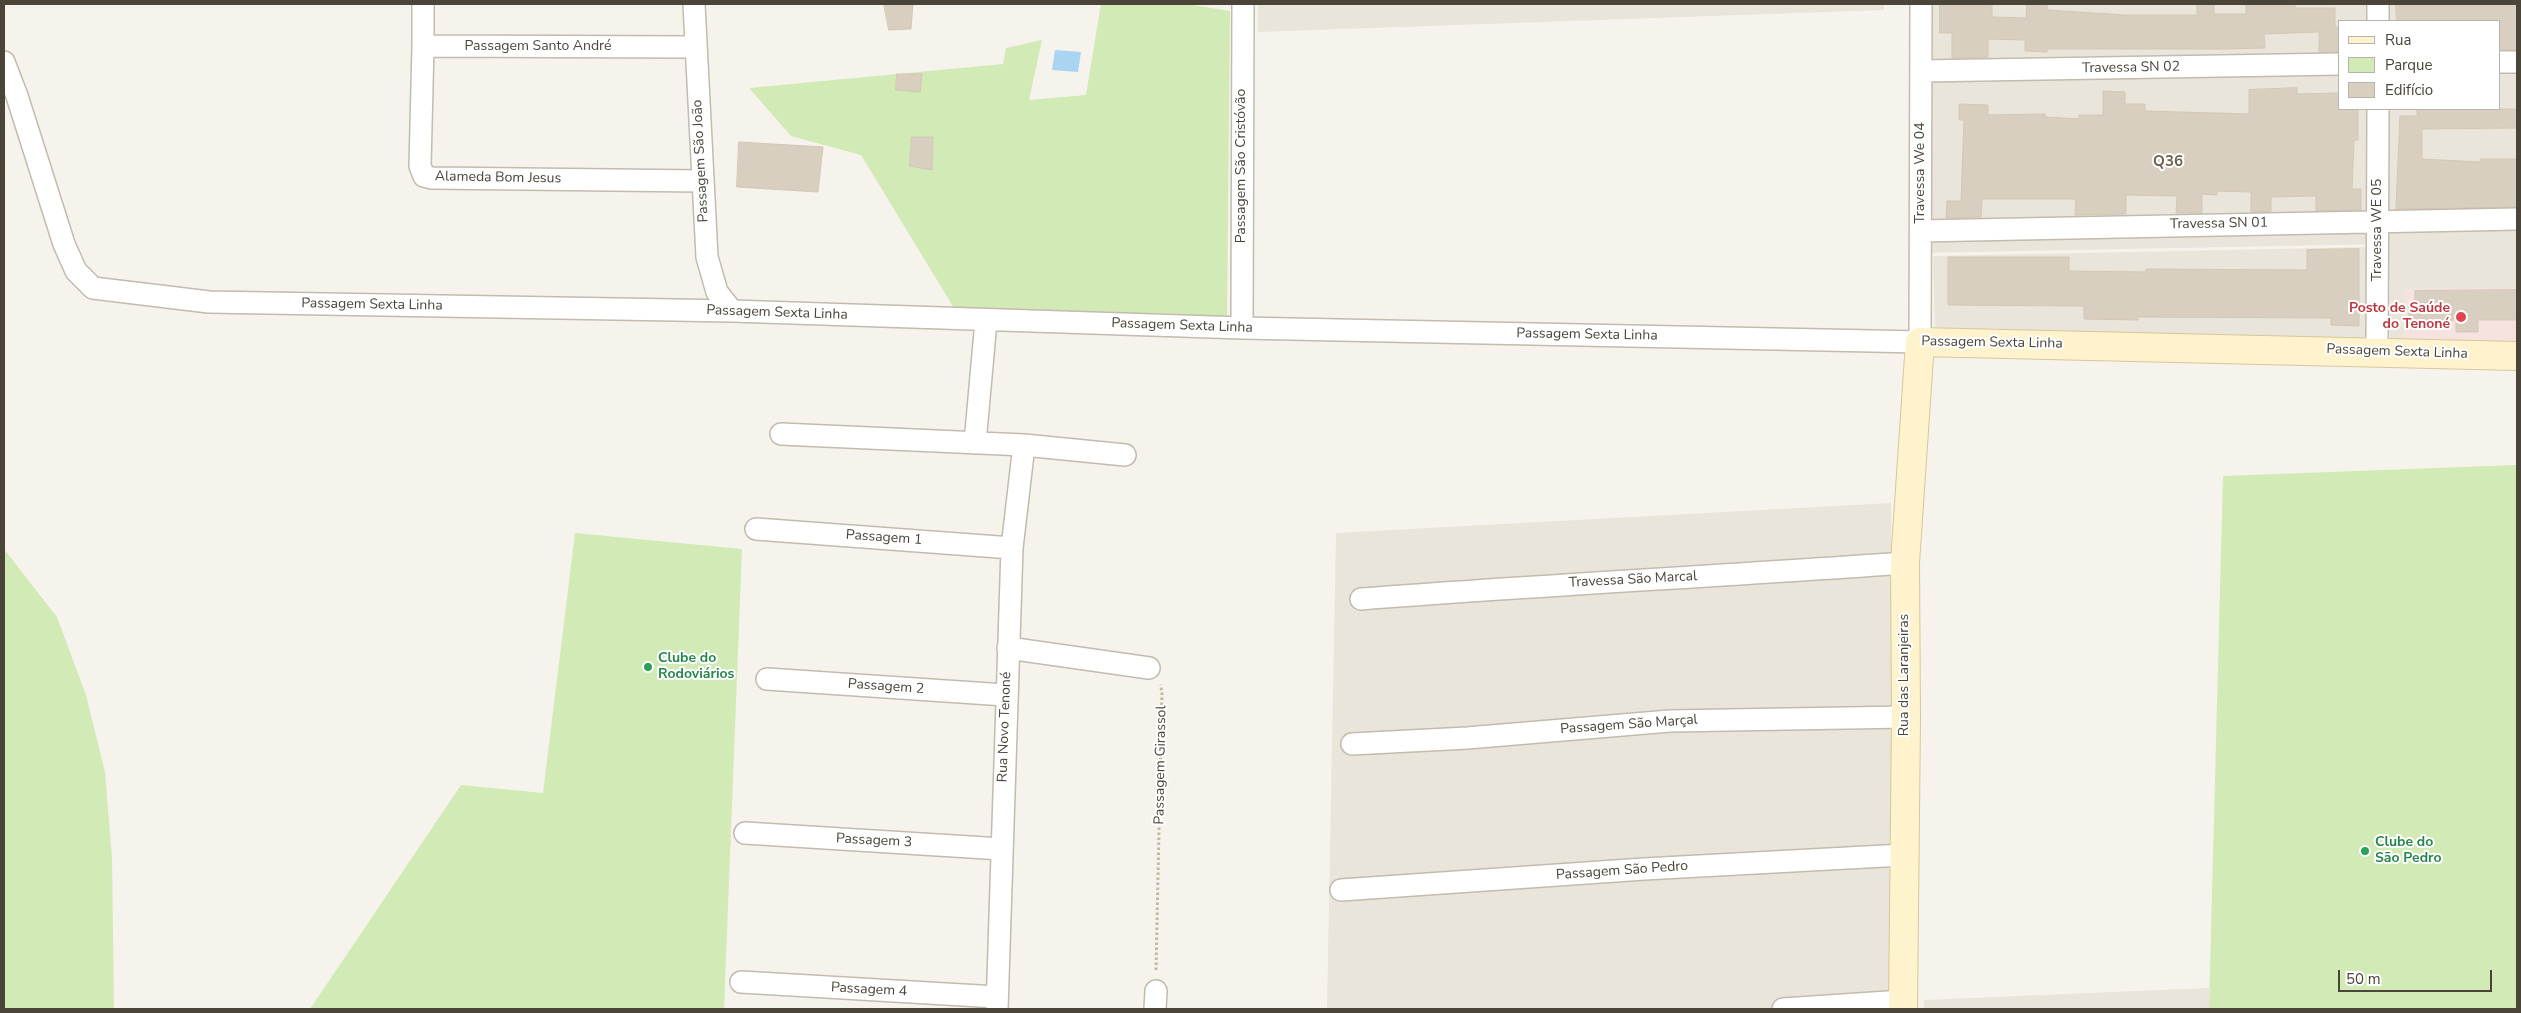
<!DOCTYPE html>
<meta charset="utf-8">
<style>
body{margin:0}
#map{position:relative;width:2521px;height:1013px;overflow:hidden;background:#f6f3ec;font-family:"Nunito Sans",sans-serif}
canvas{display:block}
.frame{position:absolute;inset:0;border:5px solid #4b4439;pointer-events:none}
.legend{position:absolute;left:2338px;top:20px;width:162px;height:90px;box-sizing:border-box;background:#fff;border:1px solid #b7b4b0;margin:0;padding:6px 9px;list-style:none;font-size:15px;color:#4b4439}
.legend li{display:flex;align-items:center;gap:10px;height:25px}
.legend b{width:25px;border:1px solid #b7b4b0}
.scale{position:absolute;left:2338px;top:970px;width:154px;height:22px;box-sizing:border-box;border:2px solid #4b4439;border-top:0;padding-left:6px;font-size:15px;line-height:18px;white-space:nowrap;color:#4b4439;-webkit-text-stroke:4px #fff;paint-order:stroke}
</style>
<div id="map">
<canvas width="2521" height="1013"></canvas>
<div class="frame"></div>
<ul class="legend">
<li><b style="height:6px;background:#fff3cd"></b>Rua</li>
<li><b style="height:14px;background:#d2eab5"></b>Parque</li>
<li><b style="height:14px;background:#d8cfc1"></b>Edifício</li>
</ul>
<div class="scale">50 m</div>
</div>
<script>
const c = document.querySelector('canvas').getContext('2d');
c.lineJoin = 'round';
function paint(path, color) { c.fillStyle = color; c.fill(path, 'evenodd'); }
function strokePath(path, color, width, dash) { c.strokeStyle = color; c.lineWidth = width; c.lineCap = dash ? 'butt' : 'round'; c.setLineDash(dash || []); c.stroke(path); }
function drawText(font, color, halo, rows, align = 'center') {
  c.font = font + ' "Nunito Sans",sans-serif'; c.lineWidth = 4; c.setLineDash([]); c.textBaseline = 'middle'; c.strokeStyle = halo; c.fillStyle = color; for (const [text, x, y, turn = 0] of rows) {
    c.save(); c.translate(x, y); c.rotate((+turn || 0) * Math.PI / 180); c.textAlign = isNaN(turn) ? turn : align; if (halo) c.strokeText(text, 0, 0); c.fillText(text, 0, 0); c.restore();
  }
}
paint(new Path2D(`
 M1258 4H1884V10L1258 32Z
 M1915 4H2517V358L2390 353 2389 244 1917 253ZM2340 21H2500V109H2340Z
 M2367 247V349L1935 331 1933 256Z
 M2516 465H2517V714Z
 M1891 503 1894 1009H1327L1336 533Z
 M2209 988V1009H1924V1000Z`), '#eae5da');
paint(new Path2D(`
 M2517 288V350L2403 345 2404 289Z`), '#f6e3e0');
paint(new Path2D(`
 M1101 4H1187L1230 11 1227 322 957 313 861 155 791 136 749 88 1003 64 1006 48 1042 40 1029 100 1086 95Z
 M2516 465 2517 1009H2209L2223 476Z
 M575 533 742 549 724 1009H310L461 785 543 793Z
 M4 549 57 617 86 695 105 772 112 857 114 1009H4Z`), '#d2eab5');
paint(new Path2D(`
 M1055 50 1081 52 1078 72 1052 70Z`), '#a9d4f2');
const building = new Path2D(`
 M884 4H913L911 29 889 30Z
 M1940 4H1992V17L2026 18 2027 4H2047V10L2125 15H2197V4H2214V14H2246V4H2295V8H2335V27H2340V52H2319V32L2264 34 2265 48 2224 49H2047V52L2025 51V40L1988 39V57L1952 58V33H1940Z
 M2396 4H2517V50H2500V21H2397Z
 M897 74H922L920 92 896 90Z
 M2297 88V94L2340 93V109H2358V140H2354L2352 189H2361V210L2316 211V196L2271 197V211L2251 212V192L2217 191V195L2202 194V213H2176L2177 196 2126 195V214L2075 215 2076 199H1982L1981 217 1946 218 1947 201H1961L1964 120H1959V104L1988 105V115L2045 114V117L2079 119V115H2103V91L2125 92V104H2145V111L2249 114V90Z
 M2417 109H2517V128L2422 129V159L2480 162V159H2517V207L2396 209 2400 116H2417Z
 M912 137H933L932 170 910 166Z
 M739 142 823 147 818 192 737 187Z
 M2359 249V326L2331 325V318L2138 317V320L2084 319V306L1948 305V257H2069V271L2146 272V269L2307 270V250Z
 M2517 290V320H2478V332H2456V320L2409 321V305H2415V291Z`);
paint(building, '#d8cfc1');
strokePath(building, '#d3c7b4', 1);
const street = new Path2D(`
 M423 4V46L695 47
 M694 4 707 257 717 292 732 311
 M2378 4V21
 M423 46 420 166 424 176 432 178 702 181
 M4 62 17 96 64 244 76 271 93 288 209 302 732 311 1242 328 1920 342 1921 4
 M2500 62H2517
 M1922 71 2340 64
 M1921 231 2517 219
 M1242 328 1243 4
 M2377 351 2378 109
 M781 434 1024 445 1125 455
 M975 443 986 321
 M756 529 1012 548
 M1361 599C1542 585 1723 576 1905 563
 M1008 648 1149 668
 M767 679 1005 695
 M1352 744 1467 738 1670 721 1906 717
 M745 833 1002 849
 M1341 890 1644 869 1903 855
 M741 982 997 997
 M997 1009 1012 548 1024 445
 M1155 1009 1156 991
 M1783 1009 1903 1001`);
const secondary = new Path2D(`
 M1903 1009 1906 717 1905 563 1920 342 2517 356`);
strokePath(street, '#c2bbae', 24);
strokePath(secondary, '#d6c79b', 30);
strokePath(new Path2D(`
 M1156 970 1162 691 1160 685`), '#c4b79f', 3, [2.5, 2.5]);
strokePath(street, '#fff', 21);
strokePath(secondary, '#fff3cd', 28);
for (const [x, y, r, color] of [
 [2461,317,6,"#e0444e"],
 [648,667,5,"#2e9e5b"],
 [2365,851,5,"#2e9e5b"]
]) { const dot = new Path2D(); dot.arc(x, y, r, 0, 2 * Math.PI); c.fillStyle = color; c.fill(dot); strokePath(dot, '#fff', 2); }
drawText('14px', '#4b4439', '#fff', [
 ["Passagem Santo André",538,47],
 ["Travessa SN 02",2131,68,-1],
 ["Passagem São João",701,161,-93],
 ["Passagem São Cristóvão",1242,166,-90],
 ["Travessa We 04",1921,173,-90],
 ["Alameda Bom Jesus",498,178,1],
 ["Travessa SN 01",2219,224,-1],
 ["Travessa WE 05",2378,230,-90],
 ["Passagem Sexta Linha",372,305,1],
 ["Passagem Sexta Linha",777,313,2],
 ["Passagem Sexta Linha",1182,326,2],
 ["Passagem Sexta Linha",1587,335,1],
 ["Passagem Sexta Linha",1992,343,1],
 ["Passagem Sexta Linha",2397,352,2],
 ["Passagem 1",884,538,4],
 ["Travessa São Marcal",1633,580,-3],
 ["Rua das Laranjeiras",1905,675,-90],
 ["Passagem 2",886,687,4],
 ["Passagem São Marçal",1629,725,-4],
 ["Rua Novo Tenoné",1005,727,-88],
 ["Passagem Girassol",1161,765,-89],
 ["Passagem 3",874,841,3],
 ["Passagem São Pedro",1622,871,-4],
 ["Passagem 4",869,990,3]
]);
drawText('bold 14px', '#be3a42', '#fff', [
 ["Posto de Saúde",2450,309],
 ["do Tenoné",2450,325]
], 'right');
drawText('bold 14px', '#27864d', '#fff', [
 ["Clube do",658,659],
 ["Rodoviários",658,675],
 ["Clube do",2375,843],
 ["São Pedro",2375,859]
], 'left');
drawText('bold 15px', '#6e6250', '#fff', [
 ["Q36",2168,162]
]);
</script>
